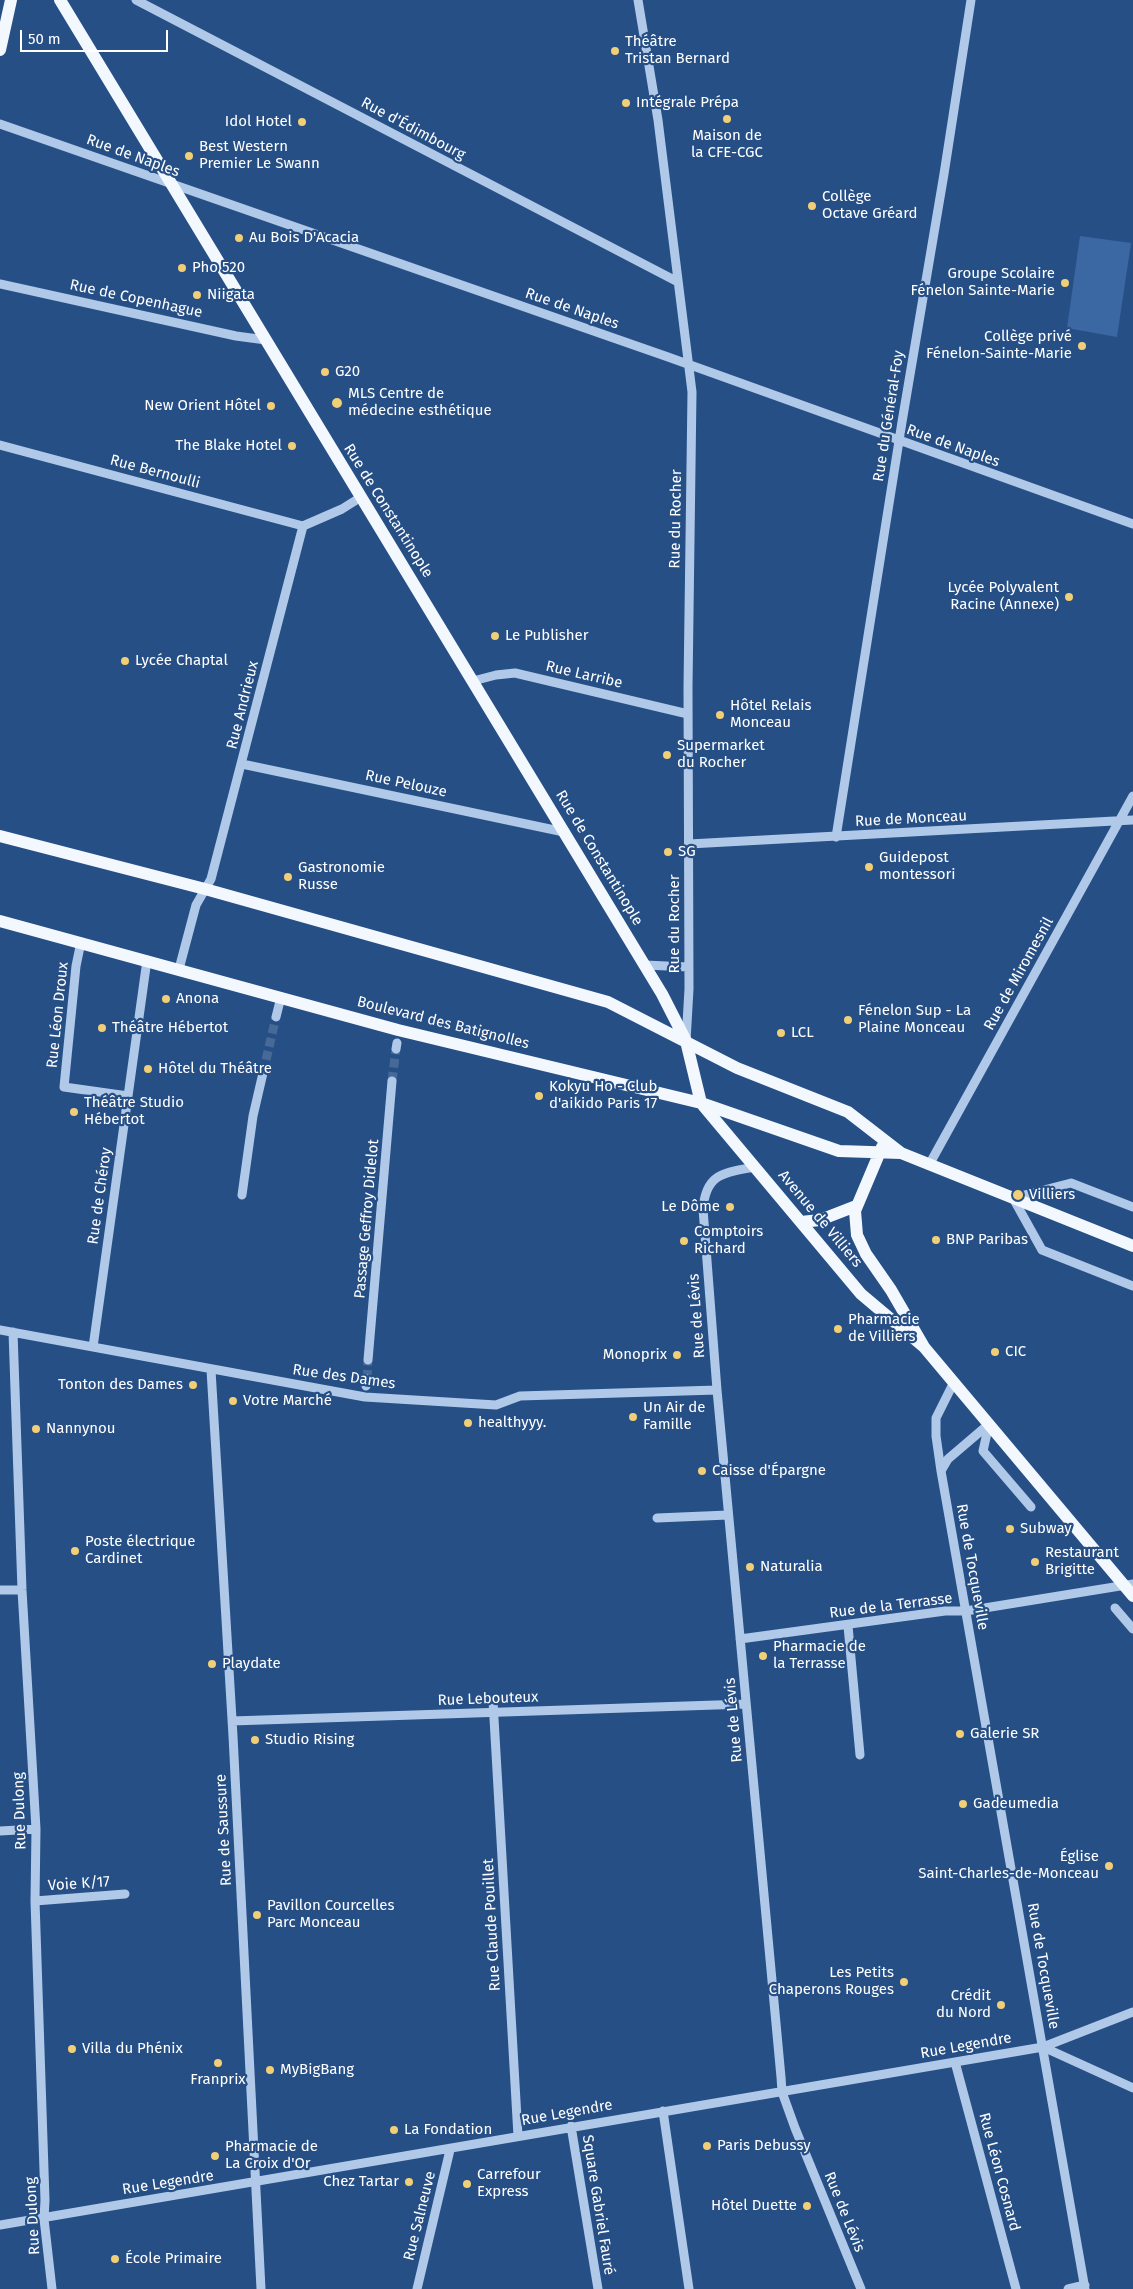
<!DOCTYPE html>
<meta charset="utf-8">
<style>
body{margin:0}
#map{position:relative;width:1133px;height:2289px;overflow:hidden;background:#264f86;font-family:"Fira Sans",sans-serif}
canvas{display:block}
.scale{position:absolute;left:20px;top:30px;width:148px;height:22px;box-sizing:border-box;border:2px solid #fff;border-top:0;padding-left:6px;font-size:15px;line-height:18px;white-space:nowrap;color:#fff;-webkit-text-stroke:4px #264f86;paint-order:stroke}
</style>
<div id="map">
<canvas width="1133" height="2289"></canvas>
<div class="scale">50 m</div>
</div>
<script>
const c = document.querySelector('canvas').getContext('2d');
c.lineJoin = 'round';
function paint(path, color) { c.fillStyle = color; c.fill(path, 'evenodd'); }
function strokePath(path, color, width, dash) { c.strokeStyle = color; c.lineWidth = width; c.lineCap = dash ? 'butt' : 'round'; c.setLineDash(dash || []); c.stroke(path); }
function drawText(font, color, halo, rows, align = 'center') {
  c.font = font + ' "Fira Sans",sans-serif'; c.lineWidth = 4.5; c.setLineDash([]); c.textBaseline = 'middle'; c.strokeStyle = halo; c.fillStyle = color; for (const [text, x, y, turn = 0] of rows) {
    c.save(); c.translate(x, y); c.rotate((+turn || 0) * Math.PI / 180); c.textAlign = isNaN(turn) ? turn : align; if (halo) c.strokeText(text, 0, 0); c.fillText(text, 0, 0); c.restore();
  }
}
paint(new Path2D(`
 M1080 236 1131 243 1117 337 1067 328Z`), '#3b68a2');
strokePath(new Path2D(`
 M263 1073 276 1017
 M392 1081 396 1049
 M367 1379 368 1360`), '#476998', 9, [9, 4.5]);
strokePath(new Path2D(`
 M136 0 678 282
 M638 0 658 120 692 392 688 687 689 989 686 1041
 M0 124 668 357 1133 524
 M0 284 236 336 266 340
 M0 445 303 526
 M303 526 342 509 361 497
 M473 681 496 675 515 673 688 714
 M242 764 564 832
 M836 837 902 422 944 174 971 0
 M689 844 1133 820
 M81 942 76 966 64 1087 128 1096
 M645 965 688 967
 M179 969 196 905 211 879 303 526
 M276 1017 281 997
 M396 1049 397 1043
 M929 1165 1133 796
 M755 1167C724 1173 706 1173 703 1209L717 1390 781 2077 782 2092 795 2128 861 2289
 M242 1195 253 1116 263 1073
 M1133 1207 1071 1183 1013 1198 1042 1250 1133 1286
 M0 1330 365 1397 496 1405 520 1396 717 1390
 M13 1332 22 1590 36 1829 35 1901 45 2200 44 2219 52 2289
 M93 1347 147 960
 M368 1360 392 1081
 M211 1370 233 1736 261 2289
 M954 1382 936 1418V1436L941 1471 1085 2289
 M366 1386 367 1379
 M989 1424 983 1451 1031 1507
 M941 1471 948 1459 989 1424
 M657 1518 728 1515
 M0 1590H22
 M1115 1608 1133 1629
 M848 1626 860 1755
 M740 1639 945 1611H966L1133 1584
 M493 1701 518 2136
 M232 1721 746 1704
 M0 1831 36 1829
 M35 1901 125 1894
 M1043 2047 1133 2088
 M955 2062 1016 2289
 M663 2111 689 2289
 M571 2126 598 2289
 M0 2225 1043 2047 1133 2012
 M417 2289 450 2150
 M1068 2289 1085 2285`), '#b1c9e8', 9);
strokePath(new Path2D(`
 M60 0 662 994 686 1041 701 1103 861 1294 924 1347
 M0 50 11 0
 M0 836 205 889 608 1002 737 1068 848 1112 901 1153 1133 1246
 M0 921 398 1030 701 1103 839 1151 901 1153
 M882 1147 855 1211 857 1235 866 1254 891 1290 924 1347 1133 1596
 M801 1222 820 1220 856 1206`), '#f3f7fe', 12);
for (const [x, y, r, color] of [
 [615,51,5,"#f1cf76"],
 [626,103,5,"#f1cf76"],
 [727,119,5,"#f1cf76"],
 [302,122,5,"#f1cf76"],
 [189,156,5,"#f1cf76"],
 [812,206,5,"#f1cf76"],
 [239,238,5,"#f1cf76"],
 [182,268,5,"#f1cf76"],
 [1065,283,5,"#f1cf76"],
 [197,295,5,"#f1cf76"],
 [1082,346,5,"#f1cf76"],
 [325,372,5,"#f1cf76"],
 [337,403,6,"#f1cf76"],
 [271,406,5,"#f1cf76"],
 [292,446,5,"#f1cf76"],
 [1069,597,5,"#f1cf76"],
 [495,636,5,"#f1cf76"],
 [125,661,5,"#f1cf76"],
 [720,715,5,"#f1cf76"],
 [667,755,5,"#f1cf76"],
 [668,852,5,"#f1cf76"],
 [869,867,5,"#f1cf76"],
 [288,877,5,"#f1cf76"],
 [166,999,5,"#f1cf76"],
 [848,1020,5,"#f1cf76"],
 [102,1028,5,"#f1cf76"],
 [781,1033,5,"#f1cf76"],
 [148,1069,5,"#f1cf76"],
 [539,1096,5,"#f1cf76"],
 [74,1112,5,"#f1cf76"],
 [1018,1195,6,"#f1cf76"],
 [730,1207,5,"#f1cf76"],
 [936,1240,5,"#f1cf76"],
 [684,1241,5,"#f1cf76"],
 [838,1329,5,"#f1cf76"],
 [995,1352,5,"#f1cf76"],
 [677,1355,5,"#f1cf76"],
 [193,1385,5,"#f1cf76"],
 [233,1401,5,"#f1cf76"],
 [633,1417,5,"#f1cf76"],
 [468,1423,5,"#f1cf76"],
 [36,1429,5,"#f1cf76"],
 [702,1471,5,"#f1cf76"],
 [1010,1529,5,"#f1cf76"],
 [75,1551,5,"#f1cf76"],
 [1035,1562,5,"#f1cf76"],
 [750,1567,5,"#f1cf76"],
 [763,1656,5,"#f1cf76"],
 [212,1664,5,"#f1cf76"],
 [960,1734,5,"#f1cf76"],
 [255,1740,5,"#f1cf76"],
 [963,1804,5,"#f1cf76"],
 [1109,1866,5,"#f1cf76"],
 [257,1915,5,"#f1cf76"],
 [904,1982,5,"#f1cf76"],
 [1001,2005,5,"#f1cf76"],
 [72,2049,5,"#f1cf76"],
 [218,2063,5,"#f1cf76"],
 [270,2070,5,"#f1cf76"],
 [394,2130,5,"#f1cf76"],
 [707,2146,5,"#f1cf76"],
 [215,2156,5,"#f1cf76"],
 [409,2182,5,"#f1cf76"],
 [467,2184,5,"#f1cf76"],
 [807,2206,5,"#f1cf76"],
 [115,2259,5,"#f1cf76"]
]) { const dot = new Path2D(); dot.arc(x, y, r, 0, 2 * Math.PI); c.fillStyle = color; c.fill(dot); strokePath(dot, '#264f86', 2); }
drawText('15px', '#fff', '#264f86', [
 ["Théâtre",625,42],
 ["Tristan Bernard",625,59],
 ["Intégrale Prépa",636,103],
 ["Idol Hotel",292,122,"right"],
 ["Maison de",727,136,"center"],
 ["la CFE-CGC",727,153,"center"],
 ["Best Western",199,147],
 ["Premier Le Swann",199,164],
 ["Collège",822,197],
 ["Octave Gréard",822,214],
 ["Au Bois D'Acacia",249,238],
 ["Pho 520",192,268],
 ["Groupe Scolaire",1055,274,"right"],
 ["Fénelon Sainte-Marie",1055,291,"right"],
 ["Niigata",207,295],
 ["Collège privé",1072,337,"right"],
 ["Fénelon-Sainte-Marie",1072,354,"right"],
 ["G20",335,372],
 ["MLS Centre de",348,394],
 ["médecine esthétique",348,411],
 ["New Orient Hôtel",261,406,"right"],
 ["The Blake Hotel",282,446,"right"],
 ["Lycée Polyvalent",1059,588,"right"],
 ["Racine (Annexe)",1059,605,"right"],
 ["Le Publisher",505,636],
 ["Lycée Chaptal",135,661],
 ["Hôtel Relais",730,706],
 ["Monceau",730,723],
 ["Supermarket",677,746],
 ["du Rocher",677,763],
 ["SG",678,852],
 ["Guidepost",879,858],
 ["montessori",879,875],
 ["Gastronomie",298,868],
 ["Russe",298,885],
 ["Anona",176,999],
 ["Fénelon Sup - La",858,1011],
 ["Plaine Monceau",858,1028],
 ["Théâtre Hébertot",112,1028],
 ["LCL",791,1033],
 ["Hôtel du Théâtre",158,1069],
 ["Kokyu Ho - Club",549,1087],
 ["d'aikido Paris 17",549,1104],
 ["Théâtre Studio",84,1103],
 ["Hébertot",84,1120],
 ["Villiers",1029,1195],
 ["Le Dôme",720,1207,"right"],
 ["Comptoirs",694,1232],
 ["Richard",694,1249],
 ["BNP Paribas",946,1240],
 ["Pharmacie",848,1320],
 ["de Villiers",848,1337],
 ["CIC",1005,1352],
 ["Monoprix",667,1355,"right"],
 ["Tonton des Dames",183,1385,"right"],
 ["Votre Marché",243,1401],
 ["Un Air de",643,1408],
 ["Famille",643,1425],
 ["healthyyy.",478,1423],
 ["Nannynou",46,1429],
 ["Caisse d'Épargne",712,1471],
 ["Subway",1020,1529],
 ["Poste électrique",85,1542],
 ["Cardinet",85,1559],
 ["Restaurant",1045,1553],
 ["Brigitte",1045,1570],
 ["Naturalia",760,1567],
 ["Pharmacie de",773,1647],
 ["la Terrasse",773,1664],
 ["Playdate",222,1664],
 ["Galerie SR",970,1734],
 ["Studio Rising",265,1740],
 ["Gadeumedia",973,1804],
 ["Église",1099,1857,"right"],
 ["Saint-Charles-de-Monceau",1099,1874,"right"],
 ["Pavillon Courcelles",267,1906],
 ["Parc Monceau",267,1923],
 ["Les Petits",894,1973,"right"],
 ["Chaperons Rouges",894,1990,"right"],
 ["Crédit",991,1996,"right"],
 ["du Nord",991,2013,"right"],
 ["Villa du Phénix",82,2049],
 ["MyBigBang",280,2070],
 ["Franprix",218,2080,"center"],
 ["La Fondation",404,2130],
 ["Paris Debussy",717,2146],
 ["Pharmacie de",225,2147],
 ["La Croix d'Or",225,2164],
 ["Carrefour",477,2175],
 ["Express",477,2192],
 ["Chez Tartar",399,2182,"right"],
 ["Hôtel Duette",797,2206,"right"],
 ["École Primaire",125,2259]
], 'left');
drawText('15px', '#fff', '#264f86', [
 ["Rue d'Édimbourg",413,129,28],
 ["Rue de Naples",133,156,20],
 ["Rue de Copenhague",136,299,12],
 ["Rue de Naples",572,309,19],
 ["Rue du Général-Foy",889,416,-81],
 ["Rue de Naples",953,446,20],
 ["Rue Bernoulli",155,472,15],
 ["Rue de Constantinople",388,511,58],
 ["Rue du Rocher",676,519,-89],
 ["Rue Larribe",584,675,13],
 ["Rue Andrieux",243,705,-76],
 ["Rue Pelouze",406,784,12],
 ["Rue de Monceau",911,819,-3],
 ["Rue de Constantinople",599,858,59],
 ["Rue du Rocher",675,924,-90],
 ["Rue de Miromesnil",1019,974,-61],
 ["Rue Léon Droux",58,1015,-84],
 ["Boulevard des Batignolles",443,1023,14],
 ["Rue de Chéroy",100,1196,-82],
 ["Passage Geffroy Didelot",367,1219,-85],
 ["Avenue de Villiers",820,1219,50],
 ["Rue de Lévis",697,1316,-94],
 ["Rue des Dames",344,1377,8],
 ["Rue de Tocqueville",972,1567,80],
 ["Rue de la Terrasse",891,1606,-7],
 ["Rue Lebouteux",488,1699,-2],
 ["Rue de Lévis",734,1720,-95],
 ["Rue Dulong",20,1811,-92],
 ["Rue de Saussure",224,1830,-93],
 ["Voie K/17",79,1884,-4],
 ["Rue Claude Pouillet",492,1925,-93],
 ["Rue de Tocqueville",1043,1966,80],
 ["Rue Legendre",966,2046,-10],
 ["Rue Legendre",567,2113,-10],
 ["Rue Léon Cosnard",999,2172,75],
 ["Rue Legendre",168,2183,-9],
 ["Square Gabriel Fauré",598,2205,81],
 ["Rue de Lévis",844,2212,68],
 ["Rue Dulong",33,2216,-93],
 ["Rue Salneuve",420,2216,-76]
]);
</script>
